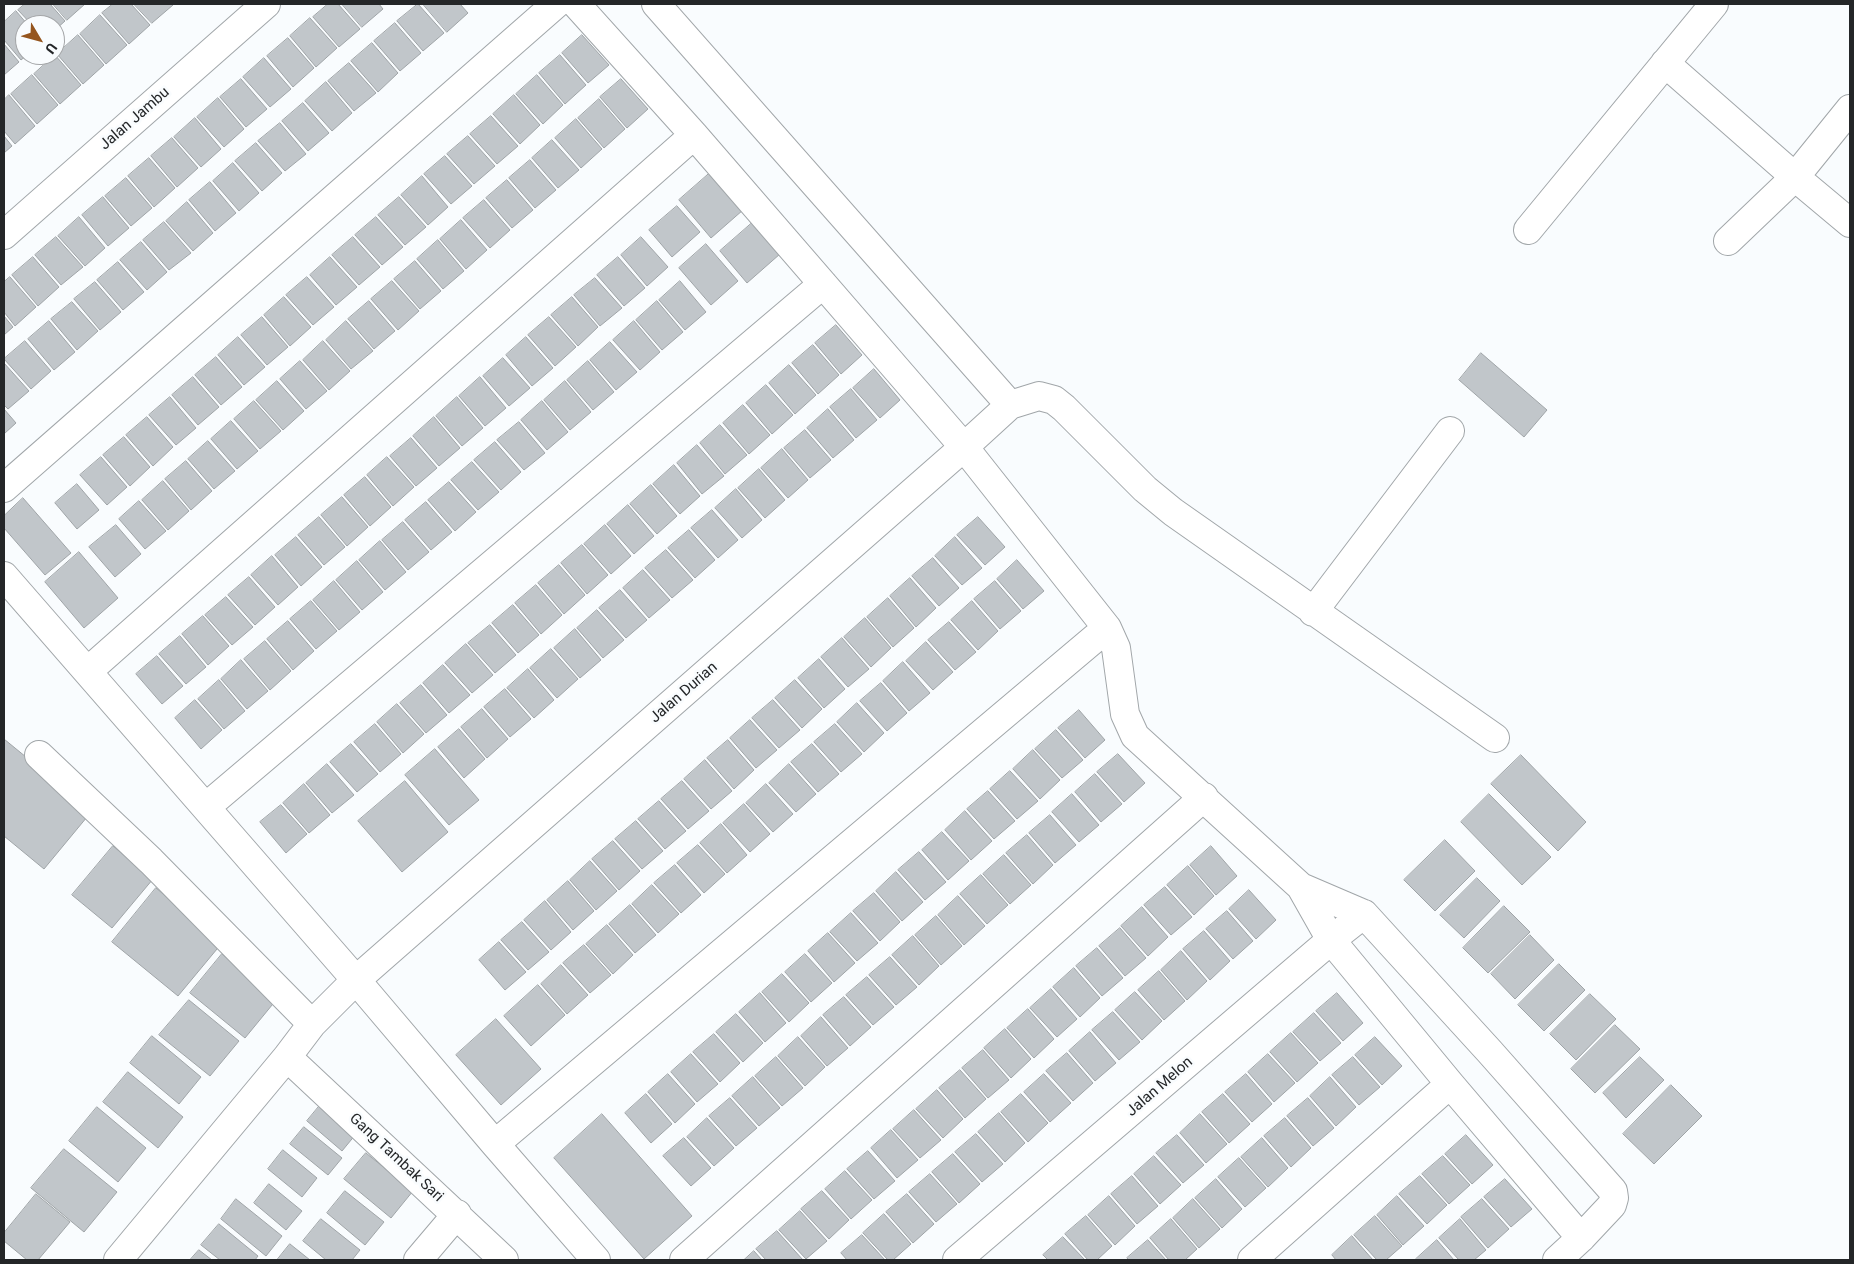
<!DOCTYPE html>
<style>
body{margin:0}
#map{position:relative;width:1854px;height:1264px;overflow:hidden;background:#f9fcfe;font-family:Roboto,sans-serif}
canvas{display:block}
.frame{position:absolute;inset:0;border:5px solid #242628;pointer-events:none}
.north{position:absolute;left:15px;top:15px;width:50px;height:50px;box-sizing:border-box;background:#f9fcfe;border:1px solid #a4a6a8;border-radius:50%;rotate:127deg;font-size:14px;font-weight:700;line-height:20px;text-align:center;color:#242628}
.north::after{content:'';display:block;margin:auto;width:18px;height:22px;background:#95551e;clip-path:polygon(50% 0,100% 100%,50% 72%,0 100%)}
</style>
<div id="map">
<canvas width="1854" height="1264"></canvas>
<div class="frame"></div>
<div class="north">U</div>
</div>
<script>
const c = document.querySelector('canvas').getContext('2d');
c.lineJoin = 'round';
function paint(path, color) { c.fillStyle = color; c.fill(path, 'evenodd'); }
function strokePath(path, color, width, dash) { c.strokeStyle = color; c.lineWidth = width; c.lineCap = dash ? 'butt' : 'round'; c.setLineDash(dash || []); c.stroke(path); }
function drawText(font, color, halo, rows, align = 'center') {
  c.font = font + ' Roboto,sans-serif'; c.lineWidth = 5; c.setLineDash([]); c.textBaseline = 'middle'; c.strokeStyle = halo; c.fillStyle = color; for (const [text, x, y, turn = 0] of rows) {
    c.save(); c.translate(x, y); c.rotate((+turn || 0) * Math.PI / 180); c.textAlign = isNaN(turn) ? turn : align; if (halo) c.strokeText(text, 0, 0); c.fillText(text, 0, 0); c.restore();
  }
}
const building = new Path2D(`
 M25 4H50L65 21 55 30V25H32L18 10Z
 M53 4H85L67 20Z
 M113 4H131L150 25 129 44 102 13Z
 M134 4H172L173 5 152 23Z
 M328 4H338L360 29 339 47 313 17Z
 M342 4H379L383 9 362 27Z
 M418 4 444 33 423 51 397 21Z
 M423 4H460L468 13 447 32Z
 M16 11 28 25H25V55H27L21 60 4 40V22Z
 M100 15 127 45 106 64 80 34Z
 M310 18 337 48 316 67 290 36Z
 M395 23 421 53 400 71 374 41Z
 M78 35 104 65 83 84 57 54Z
 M582 35 609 65 588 83 562 53Z
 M288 38 314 68 293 87 267 56Z
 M372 43 398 73 378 92 351 61Z
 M4 44 19 62 4 75Z
 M55 55 81 85 60 104 34 74Z
 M560 55 586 85 565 104 539 73Z
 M264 58 291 89 270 107 243 77Z
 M349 63 376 93 354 111 328 81Z
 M32 75 58 105 37 124 11 94Z
 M537 75 563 105 543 124 516 94Z
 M241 79 267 109 246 127 220 97Z
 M621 79 648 109 627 128 600 97Z
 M326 82 352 113 332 131 305 101Z
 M9 95 35 126 15 144 4 131V100Z
 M514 95 540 125 520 144 493 114Z
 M218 98 244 129 224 147 197 117Z
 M599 99 625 129 604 148 578 118Z
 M303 103 329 133 308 151 282 121Z
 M491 116 518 146 497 164 470 134Z
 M195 118 221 149 201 167 174 137Z
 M576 119 602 149 581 168 555 138Z
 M280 123 306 154 285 171 258 141Z
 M4 136 12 146 4 153Z
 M468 136 495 166 474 184 447 154Z
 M172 138 198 168 177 187 151 156Z
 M552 140 579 170 558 188 532 158Z
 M256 143 282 173 262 191 235 161Z
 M445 156 472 186 451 204 424 174Z
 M149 158 175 188 154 207 128 176Z
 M530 160 556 190 535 208 509 178Z
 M233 163 259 193 239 211 213 181Z
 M711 172 743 210 711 238 679 200Z
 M422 176 448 207 428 225 401 195Z
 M126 178 152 208 131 226 105 196Z
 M507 180 533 210 512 228 486 198Z
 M210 182 236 213 215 231 189 200Z
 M103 197 129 228 108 246 82 215Z
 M399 197 426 227 405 245 378 215Z
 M484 200 510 230 490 248 463 218Z
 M187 202 213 233 193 251 166 221Z
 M677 206 700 232 672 257 649 230Z
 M79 217 105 248 85 266 58 236Z
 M376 217 403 247 382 265 355 235Z
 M461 220 487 250 466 269 440 239Z
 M164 222 191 253 169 270 143 240Z
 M752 223 780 254 747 283 720 251Z
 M56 237 83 267 61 285 35 255Z
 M353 237 380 267 359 285 332 255Z
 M641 237 668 267 647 286 621 255Z
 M438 240 464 271 443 289 417 259Z
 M141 242 167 272 147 290 120 260Z
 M706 244 738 281 711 305 679 268Z
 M33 257 59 287 38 306 12 275Z
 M330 257 357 287 336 305 310 275Z
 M618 257 645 288 624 306 597 275Z
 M415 261 441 291 420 309 394 279Z
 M118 262 144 292 123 310 97 280Z
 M10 277 36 307 15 326 4 312V282Z
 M307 277 334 307 313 325 286 295Z
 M595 278 622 308 600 326 574 295Z
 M392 281 419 311 398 330 371 299Z
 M680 281 706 312 685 330 659 300Z
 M95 282 121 312 100 330 74 299Z
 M284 297 311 327 290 346 264 315Z
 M572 297 598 327 578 346 551 315Z
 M369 301 395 331 374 349 348 319Z
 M657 301 683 332 662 350 636 320Z
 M72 302 98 331 77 350 51 319Z
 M4 316 13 327 4 335Z
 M262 317 288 347 267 365 241 335Z
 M549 317 576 347 555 366 528 335Z
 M49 321 75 352 54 370 28 339Z
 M346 321 373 351 351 369 326 340Z
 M634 321 660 352 640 370 613 340Z
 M836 325 862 355 841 374 815 343Z
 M238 337 265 367 244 385 218 355Z
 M526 337 553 368 532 386 506 355Z
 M25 341 51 371 31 389 4 359Z
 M323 341 350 371 329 390 303 360Z
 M610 342 637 372 616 390 590 360Z
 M813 345 839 375 818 394 792 363Z
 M1481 353 1547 410 1524 437 1459 380Z
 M216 357 242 387 221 405 195 375Z
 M503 358 530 388 509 406 483 376Z
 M300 361 327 391 306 409 280 379Z
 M588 361 614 392 593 410 567 380Z
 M4 363 29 391 8 409 4 405Z
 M789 365 816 395 795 414 769 383Z
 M874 369 900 400 880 418 853 388Z
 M193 377 219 407 198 425 172 395Z
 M480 377 506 408 485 426 459 396Z
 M277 381 304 411 283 430 256 400Z
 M565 381 591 412 570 430 544 400Z
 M766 385 793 415 772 434 746 403Z
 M851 389 877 420 856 438 830 407Z
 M170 397 196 428 176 445 149 415Z
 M457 397 483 428 462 446 436 416Z
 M254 401 281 431 260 449 234 419Z
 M542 401 568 432 547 450 521 420Z
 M743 405 770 435 749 454 723 423Z
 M4 409 16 423 4 434Z
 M828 409 854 440 833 458 807 428Z
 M147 417 173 447 153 466 126 435Z
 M434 417 460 448 439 466 413 436Z
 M231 421 258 451 237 469 211 439Z
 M519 422 545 453 524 470 497 440Z
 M720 425 747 455 725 474 700 443Z
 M805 430 831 460 810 478 784 448Z
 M124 437 150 467 130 486 103 455Z
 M411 438 437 468 416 486 390 456Z
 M208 441 235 471 214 489 188 459Z
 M495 442 521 472 501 490 474 460Z
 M697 445 724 476 702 494 677 463Z
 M782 449 808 480 788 498 761 468Z
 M101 457 127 487 107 505 80 475Z
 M387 457 414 487 393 506 367 475Z
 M186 461 212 491 191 510 165 479Z
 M472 462 499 492 478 510 451 480Z
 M674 465 700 496 680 514 653 484Z
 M759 469 785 500 765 518 738 488Z
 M365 477 391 507 370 526 344 495Z
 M163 481 189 511 168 530 142 500Z
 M449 482 476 512 455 531 428 500Z
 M77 484 99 510 77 529 55 503Z
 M651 485 677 516 657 534 630 504Z
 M736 489 762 520 742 538 715 508Z
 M342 497 368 527 347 546 321 515Z
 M23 498 71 553 45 575 4 528V516Z
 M139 501 166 531 145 549 119 519Z
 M426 502 452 532 431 550 405 520Z
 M628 505 654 536 634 554 607 524Z
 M712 510 738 540 718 558 691 528Z
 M319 517 345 547 324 565 298 535Z
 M978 517 1005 547 985 565 957 535Z
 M403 522 429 552 408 570 382 540Z
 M116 525 141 554 115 577 89 547Z
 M605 525 631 556 611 574 584 544Z
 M689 530 715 560 695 578 668 548Z
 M296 537 322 567 301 586 275 555Z
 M955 537 982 568 962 585 935 556Z
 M380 541 406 572 385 590 359 560Z
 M582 545 608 575 587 594 561 563Z
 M666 550 693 580 672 598 645 568Z
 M79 552 118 598 84 628 45 582Z
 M272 556 298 587 278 605 251 575Z
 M933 558 959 588 939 606 912 576Z
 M1017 560 1044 591 1023 609 997 579Z
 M357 561 383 592 362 610 336 580Z
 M559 565 585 595 564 614 538 583Z
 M643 570 670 600 649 618 623 588Z
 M249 577 275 607 255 625 228 595Z
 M910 578 936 608 916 627 890 596Z
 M334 581 360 612 339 630 313 600Z
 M995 581 1021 611 1000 629 974 599Z
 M536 585 562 615 541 634 515 603Z
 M620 590 647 620 626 638 599 608Z
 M226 597 253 627 232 645 205 615Z
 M888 598 914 628 893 647 867 617Z
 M311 601 337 631 316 649 290 619Z
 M972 601 998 631 978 650 951 620Z
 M513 605 539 635 518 653 492 623Z
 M597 610 624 640 603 658 577 628Z
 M203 616 229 646 208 665 182 634Z
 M865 618 891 648 871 667 844 637Z
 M288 621 314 651 293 670 267 639Z
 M949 622 976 652 955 670 928 640Z
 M490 625 516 655 495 673 468 643Z
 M575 629 601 660 580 678 554 648Z
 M180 636 206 667 186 684 159 654Z
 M842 638 869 669 848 687 821 657Z
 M265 641 291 671 270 690 244 659Z
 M926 642 953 672 933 690 906 661Z
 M466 644 493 675 472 693 445 663Z
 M551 649 578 679 557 698 530 668Z
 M157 656 183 686 162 704 136 674Z
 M819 659 845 689 824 708 798 678Z
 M241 660 268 691 247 709 221 679Z
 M903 662 930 693 909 711 883 681Z
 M443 665 470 695 449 713 423 683Z
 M528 669 554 700 534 718 507 688Z
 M219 680 245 711 224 729 198 699Z
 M795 680 822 709 802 728 775 698Z
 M881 683 907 713 887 731 860 701Z
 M421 685 447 715 426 733 400 703Z
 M505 689 531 719 510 737 484 707Z
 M195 700 222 730 201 749 175 718Z
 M773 700 800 730 779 748 752 718Z
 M857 703 884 733 864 752 837 722Z
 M397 704 424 734 403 753 377 722Z
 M482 709 508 739 487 758 461 727Z
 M1079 710 1105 740 1085 758 1058 728Z
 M750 720 777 750 756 768 730 738Z
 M375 724 401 754 380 772 354 742Z
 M835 724 862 754 841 772 814 742Z
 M459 729 485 759 464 778 438 747Z
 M1056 730 1083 760 1062 778 1035 749Z
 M4 739 92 811 44 869 4 836Z
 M728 740 754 770 734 789 707 758Z
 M351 744 378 774 357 792 330 762Z
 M812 744 839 774 818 792 791 762Z
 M435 749 479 800 449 825 405 775Z
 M1033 750 1060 780 1040 799 1013 769Z
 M1118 754 1145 783 1124 802 1097 772Z
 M1521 755 1586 822 1558 851 1491 784Z
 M705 760 732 791 711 809 684 779Z
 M327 764 354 795 332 813 306 783Z
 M789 764 816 794 796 812 769 783Z
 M1010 771 1038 801 1017 819 990 789Z
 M1095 774 1122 804 1101 822 1075 792Z
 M405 781 448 832 402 872 358 821Z
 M682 781 709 811 688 829 661 799Z
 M304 784 330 815 309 833 283 803Z
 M766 784 793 814 773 832 746 803Z
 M988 791 1015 821 994 839 967 809Z
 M1072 794 1099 825 1079 842 1052 812Z
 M1489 794 1551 857 1522 885 1461 822Z
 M659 801 686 831 665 849 638 819Z
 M744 804 770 834 750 852 723 823Z
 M281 805 307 834 286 853 260 822Z
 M965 811 992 841 971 860 945 830Z
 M1050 815 1076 845 1055 863 1029 833Z
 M636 821 663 851 642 869 615 839Z
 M721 824 747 855 727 873 700 843Z
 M942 832 969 861 948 880 922 850Z
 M1027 835 1053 865 1033 884 1006 853Z
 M1445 840 1475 871 1435 911 1404 880Z
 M613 841 640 871 619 890 592 859Z
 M698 845 725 874 704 893 677 863Z
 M113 846 153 879 112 928 72 895Z
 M1211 846 1237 876 1216 895 1190 865Z
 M919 852 946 882 925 900 898 870Z
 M1004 855 1031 885 1010 904 983 874Z
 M590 861 617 891 596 910 570 880Z
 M675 865 701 895 681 913 654 883Z
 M1188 866 1214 896 1194 915 1167 885Z
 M896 872 923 902 902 921 876 891Z
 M981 875 1008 905 987 924 960 894Z
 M1477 878 1500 901 1464 938 1440 915Z
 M568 881 594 911 573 930 547 900Z
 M652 885 679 914 658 933 632 904Z
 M1165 887 1192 917 1171 935 1144 905Z
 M156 888 222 943 178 996 112 942Z
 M1249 890 1276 920 1256 939 1229 909Z
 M874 893 900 922 880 941 853 911Z
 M958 896 985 926 964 945 938 915Z
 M545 901 571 932 551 950 524 920Z
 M630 905 656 935 635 953 609 924Z
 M1504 906 1530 932 1488 973 1463 948Z
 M1142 907 1168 937 1148 956 1121 926Z
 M1227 911 1253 941 1233 959 1206 929Z
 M851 913 878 943 857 961 830 932Z
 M936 916 962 946 941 965 915 935Z
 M522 922 549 952 528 970 501 940Z
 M607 925 633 955 613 974 586 944Z
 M1120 928 1146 958 1125 976 1099 946Z
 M1204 931 1230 961 1210 980 1183 949Z
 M828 933 855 963 834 982 808 951Z
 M1530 935 1554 960 1515 999 1491 974Z
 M913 936 939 966 919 985 892 955Z
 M499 942 526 972 505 990 479 960Z
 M584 945 611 975 590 993 563 963Z
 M1097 948 1123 978 1102 996 1076 966Z
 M1181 951 1207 981 1187 1000 1161 970Z
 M222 954 277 999 245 1038 190 993Z
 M805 954 832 983 811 1002 785 972Z
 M890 957 917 987 896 1005 869 975Z
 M1559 964 1585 990 1544 1031 1518 1005Z
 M561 965 588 995 567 1014 541 984Z
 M1074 968 1100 998 1080 1017 1053 987Z
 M1159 971 1185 1001 1164 1020 1138 990Z
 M782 974 809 1003 789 1022 762 992Z
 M867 977 894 1007 873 1025 846 995Z
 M538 985 565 1015 531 1046 504 1016Z
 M1051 989 1077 1019 1057 1037 1030 1008Z
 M1135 992 1162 1021 1142 1040 1115 1010Z
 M760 993 786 1023 765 1042 739 1012Z
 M1337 993 1363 1023 1343 1041 1316 1011Z
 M1590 994 1616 1019 1576 1060 1550 1034Z
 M844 997 871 1027 850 1046 823 1015Z
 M189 1000 239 1041 210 1076 159 1035Z
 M1028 1009 1054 1039 1034 1058 1007 1028Z
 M1113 1012 1140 1042 1119 1060 1092 1030Z
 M1314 1013 1341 1043 1320 1061 1293 1032Z
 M736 1014 763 1043 743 1062 716 1032Z
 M821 1017 848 1048 827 1066 801 1036Z
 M496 1019 541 1069 501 1105 456 1055Z
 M1615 1025 1640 1049 1595 1093 1571 1069Z
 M1005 1029 1031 1059 1011 1078 984 1048Z
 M1090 1032 1116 1063 1095 1081 1069 1051Z
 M1291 1033 1318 1063 1297 1082 1270 1052Z
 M714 1034 740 1063 720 1082 693 1052Z
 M152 1036 201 1077 179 1104 130 1063Z
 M798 1037 825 1067 805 1086 778 1056Z
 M1375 1037 1402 1066 1382 1085 1355 1055Z
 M983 1050 1009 1080 988 1098 962 1068Z
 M1067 1053 1093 1083 1073 1101 1046 1071Z
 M691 1054 718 1084 697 1102 671 1072Z
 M1268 1054 1295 1083 1274 1102 1248 1072Z
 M776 1057 803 1088 782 1106 755 1076Z
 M1353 1057 1380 1087 1359 1105 1332 1075Z
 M1640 1057 1664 1080 1626 1118 1603 1093Z
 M960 1070 986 1099 965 1118 939 1088Z
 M128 1072 183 1117 158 1148 103 1102Z
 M668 1074 695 1104 675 1123 648 1092Z
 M1044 1074 1071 1103 1050 1122 1024 1092Z
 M1246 1074 1272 1104 1252 1122 1225 1092Z
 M753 1077 780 1108 759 1126 732 1096Z
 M1330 1077 1356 1107 1336 1126 1310 1096Z
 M1671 1085 1702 1116 1654 1164 1623 1134Z
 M937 1090 963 1119 943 1138 916 1109Z
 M646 1094 672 1124 651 1143 625 1113Z
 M1021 1094 1048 1123 1028 1142 1001 1112Z
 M1223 1094 1250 1124 1229 1143 1202 1112Z
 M326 1098 361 1128 342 1151 307 1121Z
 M730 1098 757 1128 736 1146 709 1116Z
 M1308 1098 1334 1128 1313 1146 1287 1116Z
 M97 1107 146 1148 118 1182 69 1141Z
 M914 1110 941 1140 920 1158 893 1129Z
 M999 1113 1025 1143 1005 1162 978 1132Z
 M602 1114 692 1216 644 1259 554 1158Z
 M1200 1114 1227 1144 1206 1163 1180 1133Z
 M707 1118 734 1148 714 1166 687 1137Z
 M1285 1118 1311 1148 1291 1167 1264 1136Z
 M304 1127 342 1158 328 1175 290 1144Z
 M891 1130 918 1160 897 1178 871 1148Z
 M976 1134 1003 1164 982 1182 955 1152Z
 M1177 1135 1204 1165 1183 1183 1156 1153Z
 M1466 1135 1493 1165 1472 1184 1445 1154Z
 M684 1138 711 1168 691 1186 663 1156Z
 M1262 1138 1288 1168 1268 1187 1241 1157Z
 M64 1149 117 1192 84 1232 31 1188Z
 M283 1150 317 1178 302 1197 268 1169Z
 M868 1151 895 1181 874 1199 847 1169Z
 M366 1153 413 1191 391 1218 344 1179Z
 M953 1154 980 1184 959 1203 932 1172Z
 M1154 1156 1181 1185 1160 1204 1134 1174Z
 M1443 1156 1470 1185 1449 1204 1422 1174Z
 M1239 1158 1266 1188 1245 1207 1218 1177Z
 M845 1171 872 1200 851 1219 825 1189Z
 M930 1174 957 1204 936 1222 909 1192Z
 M1132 1176 1158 1206 1137 1224 1111 1194Z
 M1420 1176 1447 1205 1427 1224 1399 1194Z
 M1216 1179 1242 1209 1222 1228 1195 1198Z
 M1505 1179 1532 1209 1511 1227 1484 1197Z
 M269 1184 302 1211 286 1230 254 1203Z
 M345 1191 384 1222 365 1245 327 1213Z
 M822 1191 849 1220 829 1239 801 1209Z
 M36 1194 70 1222 38 1260H27L4 1241V1233Z
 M907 1194 934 1224 913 1243 886 1212Z
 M1109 1196 1135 1226 1115 1245 1088 1215Z
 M1397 1196 1424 1226 1403 1245 1377 1215Z
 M236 1199 282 1236 266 1256 221 1219Z
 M1193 1199 1220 1229 1199 1248 1173 1218Z
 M1482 1199 1509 1229 1488 1248 1461 1217Z
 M800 1211 827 1241 806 1259 779 1230Z
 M884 1214 911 1244 893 1260H888L863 1233Z
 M1086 1216 1112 1246 1097 1260H1088L1065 1234Z
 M1375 1216 1402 1246 1386 1260H1377L1354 1235Z
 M321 1219 360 1250 352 1260H326L303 1241Z
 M1171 1219 1197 1249 1185 1260H1169L1150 1238Z
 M1460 1219 1486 1250 1474 1260H1459L1439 1238Z
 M219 1224 258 1256 255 1260H220L201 1245Z
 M777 1231 803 1260H766L756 1249Z
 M862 1235 885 1260H847L841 1253Z
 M1352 1236 1373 1260H1336L1332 1255Z
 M1063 1237 1085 1260H1048L1043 1255Z
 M1148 1240 1166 1260H1129L1127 1258Z
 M1437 1240 1454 1260H1417L1416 1259Z
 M290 1244 310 1260H277Z
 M199 1250 212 1260H190Z
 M754 1251 762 1260H744Z`);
paint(building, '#c1c6ca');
strokePath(building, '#9fa4a7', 1);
const minor = new Path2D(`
 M576 4 694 135 964 447 1107 628 1116 648 1125 714 1135 736 1301 887 1331 940 1450 1084 1581 1238
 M656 4 1010 405
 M1665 63 1795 177 1850 223
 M1528 230 1714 4
 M4 235 266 4
 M1728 241 1795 177 1850 109
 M4 488 556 4
 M4 576 356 980 495 1144 596 1260
 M1313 612 1450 431
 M88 671 694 135
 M39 755 151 861 312 1024
 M206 807 823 284
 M1301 887 1364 914 1490 1052 1613 1191 1614 1198 1612 1205 1581 1238 1557 1260
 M287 1057 504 1260
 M495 1144 1107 628
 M118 1260 287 1057 312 1024 356 980 964 447 1010 405 1039 396 1054 400 1064 408 1145 489 1173 512 1495 738
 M418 1260 457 1214
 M684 1260 1204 797
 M957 1260 1331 940 1364 914
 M1252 1260 1450 1084`);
strokePath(minor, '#a1a6a9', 30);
strokePath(minor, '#fff', 28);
drawText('15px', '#242628', '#f9fcfe', [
 ["Jalan Jambu",135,119,-41],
 ["Jalan Durian",684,693,-41],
 ["Jalan Melon",1160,1087,-41],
 ["Gang Tambak Sari",396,1158,43]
]);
</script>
